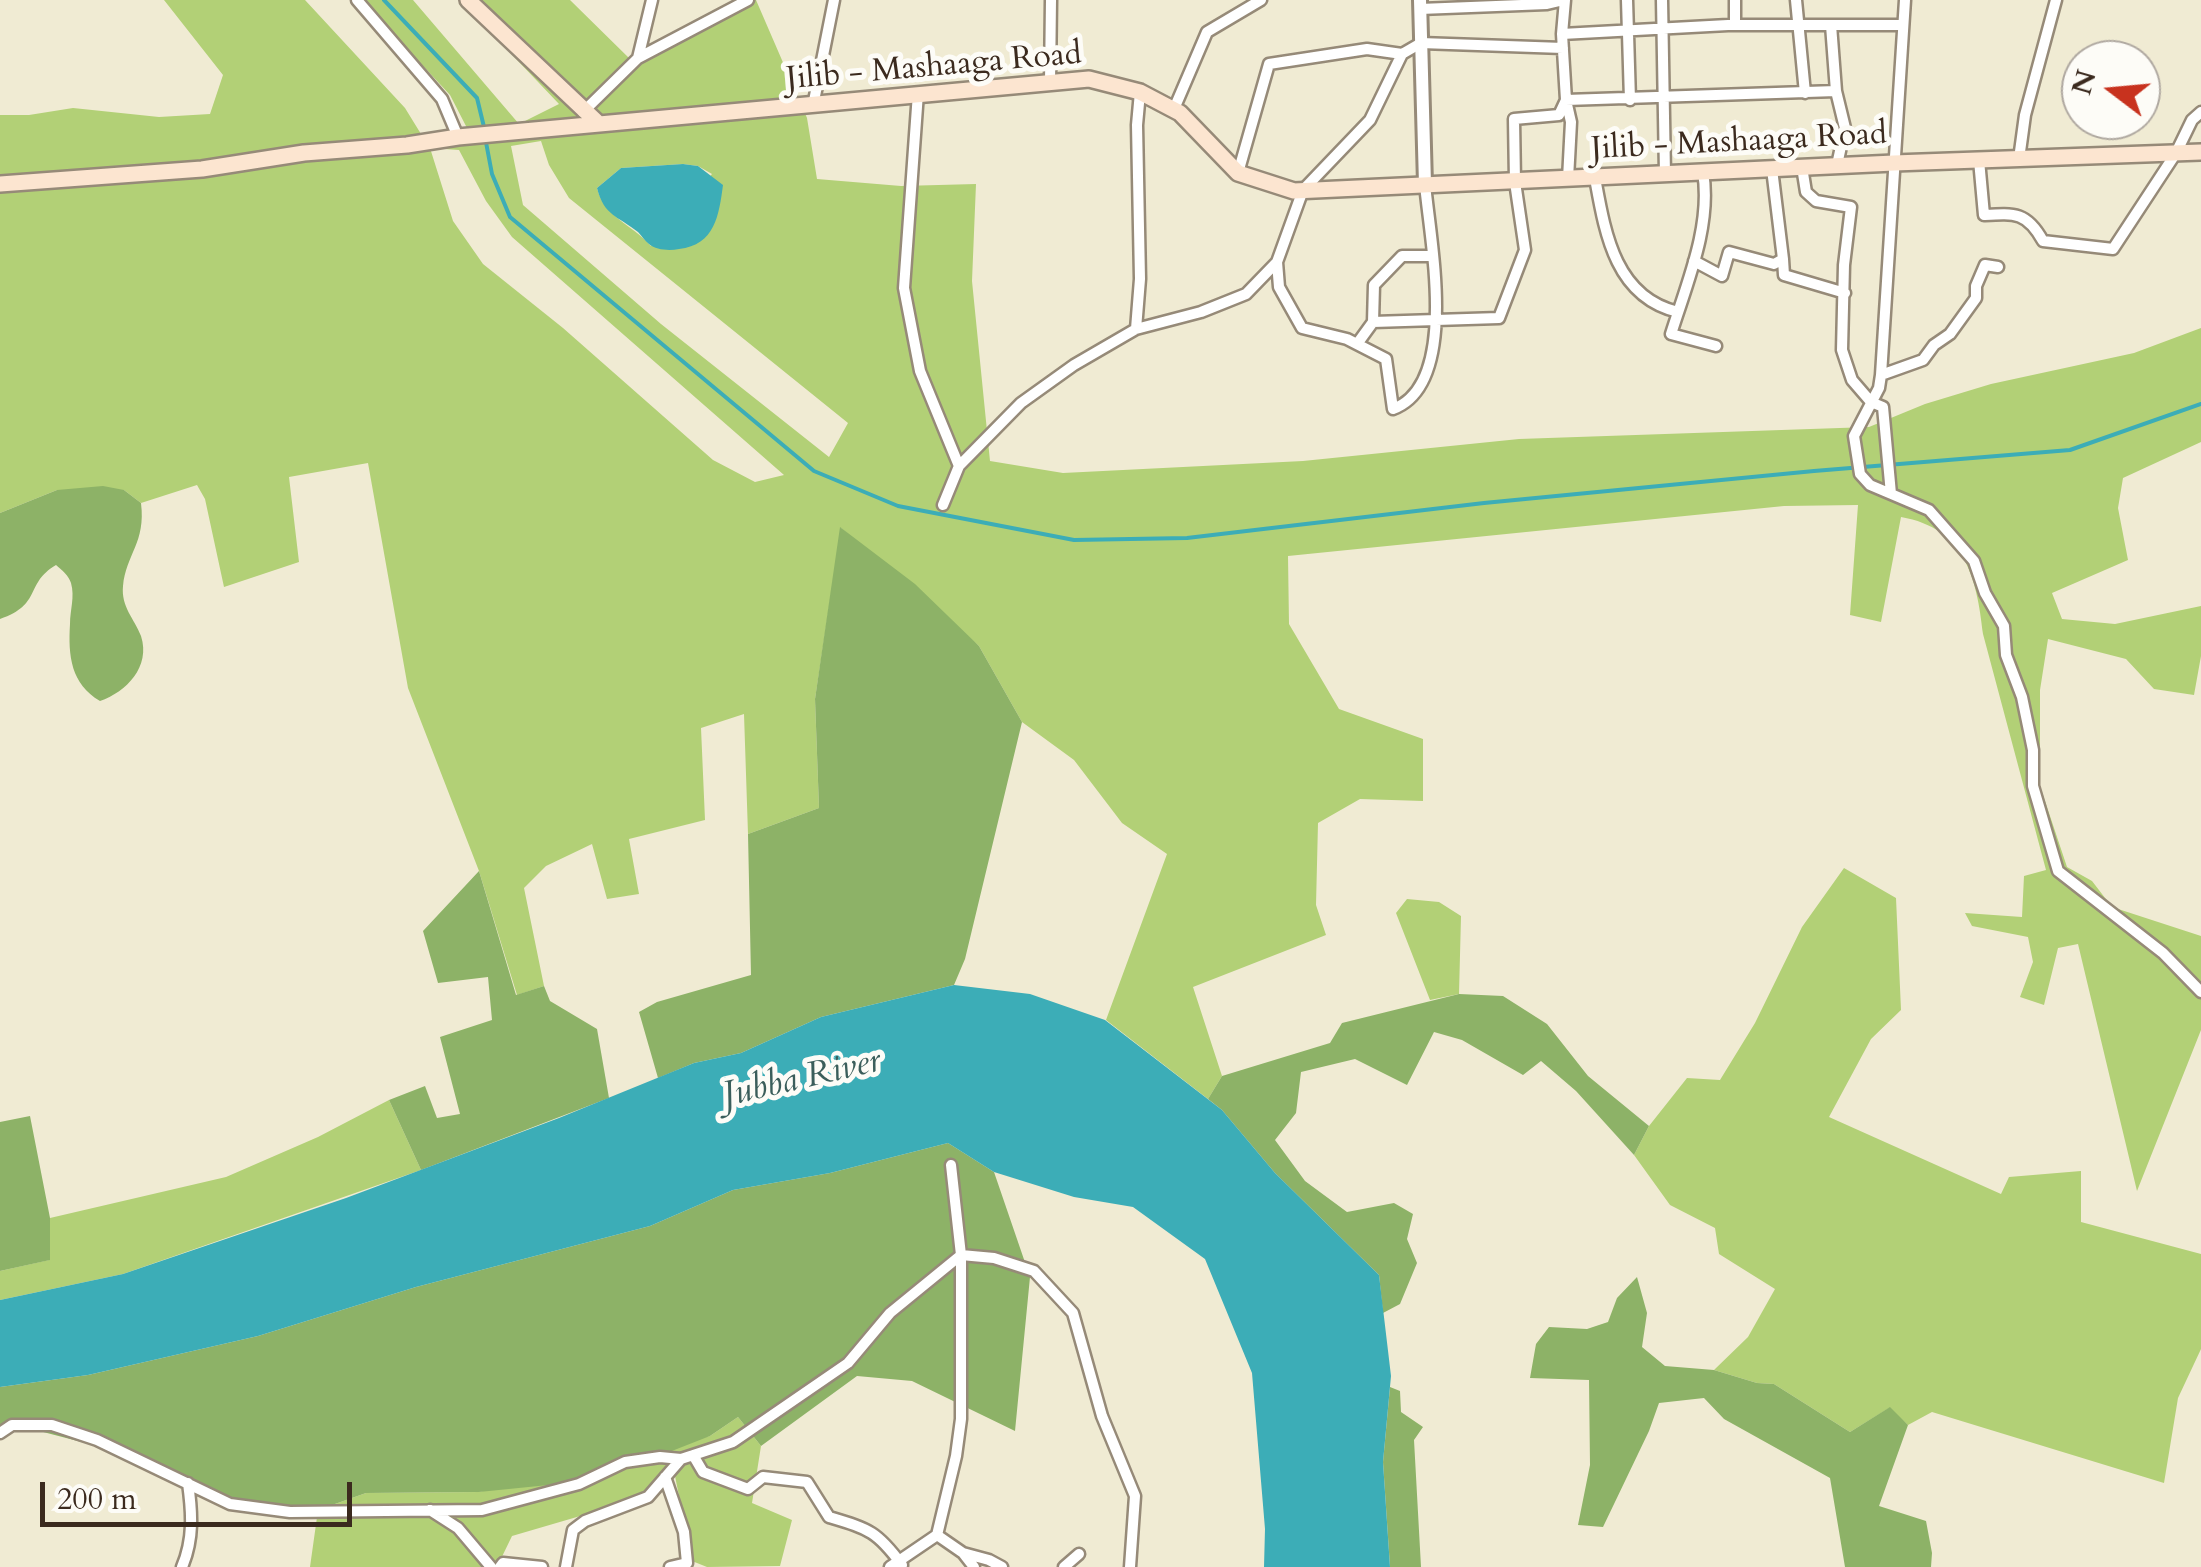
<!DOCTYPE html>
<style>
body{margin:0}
#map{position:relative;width:2201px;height:1567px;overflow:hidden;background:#f0ebd3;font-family:Cardo,serif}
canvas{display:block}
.north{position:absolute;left:2061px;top:40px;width:100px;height:100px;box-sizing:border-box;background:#fdfcf7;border:2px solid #afa8a0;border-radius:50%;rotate:286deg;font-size:28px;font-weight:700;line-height:40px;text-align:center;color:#3b2a1e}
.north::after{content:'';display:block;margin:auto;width:35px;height:45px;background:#c8321e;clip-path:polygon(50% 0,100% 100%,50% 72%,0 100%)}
.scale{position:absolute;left:40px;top:1482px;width:312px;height:45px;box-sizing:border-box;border:5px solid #3b2a1e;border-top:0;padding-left:12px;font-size:30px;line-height:35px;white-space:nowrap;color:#3b2a1e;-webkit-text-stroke:8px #fdfcf7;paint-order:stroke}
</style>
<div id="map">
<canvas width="2201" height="1567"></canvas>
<div class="north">N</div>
<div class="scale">200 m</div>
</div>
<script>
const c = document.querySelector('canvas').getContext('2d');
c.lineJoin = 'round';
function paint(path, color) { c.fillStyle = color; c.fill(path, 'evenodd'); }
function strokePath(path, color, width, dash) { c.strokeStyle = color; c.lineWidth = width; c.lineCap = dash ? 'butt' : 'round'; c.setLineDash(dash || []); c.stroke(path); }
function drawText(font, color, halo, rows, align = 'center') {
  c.font = font + ' Cardo,serif'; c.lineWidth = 10; c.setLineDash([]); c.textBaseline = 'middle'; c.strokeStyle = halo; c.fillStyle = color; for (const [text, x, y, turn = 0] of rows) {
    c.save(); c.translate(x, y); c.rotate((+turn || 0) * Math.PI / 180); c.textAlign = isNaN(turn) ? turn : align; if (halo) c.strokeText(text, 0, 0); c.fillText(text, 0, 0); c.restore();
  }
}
paint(new Path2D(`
 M164 0H305L405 108 421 134 467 128 450 95 362 0H413L519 124 559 104 460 0H570L630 59 747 0H756L807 118 817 179 901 186 976 184 972 281 990 461 1063 473 1303 461 1519 439 1869 427 1925 404 1991 384 2134 353 2201 328V442L2123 478 2118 508 2128 560 2052 593 2062 619 2115 624 2201 606V656L2194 695 2154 689 2126 659 2048 639 2040 690V786L2067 867 2092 881 2112 907 2201 936V1030L2137 1191 2078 944 2058 948 2044 1005 2020 997 2033 962 2028 937 1972 926 1965 913 2022 917 2024 876 2046 870 1983 634C1977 578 1965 528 1901 517L1881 622 1850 615 1858 505 1784 506 1288 556 1289 624 1339 709 1423 739V801L1360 799 1318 823 1316 905 1326 935 1193 987 1222 1076 1208 1099 1106 1020 1167 854 1122 823 1074 760 1022 722 979 646 841 528 815 699 819 808 748 834 744 714 701 728 705 820 629 839 639 894 607 899 592 844 546 866 524 888 544 986 517 995 479 871 408 688 368 463 289 477 299 562 224 587 205 499 197 485 141 503 124 490H57L0 513V115H29L73 108 159 117 210 114 223 75ZM541 141 549 165 569 198 848 423 829 457 661 324 523 205 511 146ZM430 148 459 150 486 201 512 237 784 475 755 482 713 460 563 328 483 264 453 221ZM683 164 698 166 712 174 651 246C632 224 604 217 597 188L621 168Z
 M1844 868 1896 898 1901 1010 1871 1039 1829 1117 2001 1194 2009 1177 2081 1171V1222L2201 1254V1349L2178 1398 2164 1483 1932 1412 1908 1425 1889 1408 1850 1432 1774 1384 1757 1383 1714 1370 1748 1337 1775 1289 1719 1254 1715 1228 1670 1205 1634 1155 1649 1126 1687 1078 1720 1080 1755 1023 1802 927Z
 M1407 899 1439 902 1461 916 1459 994 1430 1000 1396 913Z
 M389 1100 421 1170 123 1274 0 1300V1271L49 1260 50 1218 226 1177 318 1137Z
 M738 1417 761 1446 752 1503 792 1520 780 1566 707 1567 692 1561 675 1476 611 1507 512 1536 497 1567H310L318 1510 366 1493 479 1492 710 1436Z`), '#b2d076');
paint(new Path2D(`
 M103 486 124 490 141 503C146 543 126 554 123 586 121 607 134 618 141 636 151 667 126 692 100 701 71 684 68 656 70 624 70 610 75 597 71 583 69 576 62 570 56 565 24 584 43 604 0 619V513L57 490Z
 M840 527 915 584 979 646 1022 722 965 959 954 985 821 1017 741 1053 694 1063 658 1078 639 1012 657 1002 751 975 748 834 819 808 815 699Z
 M479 871 516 995 544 986 550 1001 597 1029 609 1098 421 1170 389 1100 425 1086 437 1118 460 1114 440 1037 492 1020 488 977 438 983 423 931Z
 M1459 994 1503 996 1547 1024 1588 1076 1649 1126 1634 1155 1576 1091 1541 1061 1523 1075 1462 1040 1434 1032 1407 1085 1355 1059 1301 1072 1296 1113 1275 1140 1305 1181 1347 1212 1394 1203 1413 1214 1407 1239 1417 1263 1400 1304 1383 1313 1379 1275 1275 1173 1222 1110 1208 1099 1222 1076 1330 1043 1342 1023Z
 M30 1116 50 1218V1260L0 1271V1122Z
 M948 1143 994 1172 1030 1277 1015 1431 912 1381 857 1376 761 1446 738 1417 710 1436 598 1480 479 1492 366 1493 318 1510 246 1511 112 1450 28 1428 0 1435V1387L88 1375 258 1336 416 1287 650 1226 733 1190 830 1173Z
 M1637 1277 1647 1313 1642 1347 1665 1366 1714 1370 1757 1383 1774 1384 1850 1432 1890 1407 1908 1425 1879 1506 1926 1521 1932 1553 1931 1567H1845L1830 1478 1724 1419 1704 1398 1659 1403 1649 1431 1603 1527 1578 1525 1590 1465 1589 1380 1530 1378 1536 1344 1549 1327 1587 1329 1608 1322 1617 1298Z
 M1390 1387 1400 1391 1401 1412 1423 1427 1414 1440 1421 1567H1390L1383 1462Z`), '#8db267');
paint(new Path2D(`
 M683 164 698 166 723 185C719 215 715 245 679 249 669 251 656 250 649 244 645 241 642 236 638 232 618 216 604 216 597 188L621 168Z
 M954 985 1030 994 1105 1020 1222 1110 1275 1173 1379 1275 1391 1376 1383 1462 1390 1567H1264L1265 1529 1252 1373 1205 1259 1133 1207 1074 1197 994 1172 948 1143 830 1173 733 1190 650 1226 416 1287 258 1336 88 1375 0 1387V1300L123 1274 346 1198 559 1118 694 1063 741 1053 821 1017Z`), '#3cadb7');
strokePath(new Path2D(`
 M384 0 477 98 484 127
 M485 137 492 174 510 217 814 471 898 506 1074 540 1187 538 1484 503 1814 471 2070 450 2201 404`), '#3cadb7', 4);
const minor = new Path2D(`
 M357 0 442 99 458 137
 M1565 0 1562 34 1566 100 1571 122 1568 179
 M1627 0 1630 100
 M1662 0 1665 174
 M1796 0 1805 93
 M1905 0 1881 375 1879 388 1854 436 1860 474 1870 485 1929 510 1974 561 1985 593 2004 626 2006 655 2022 697 2033 750V786L2058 871 2163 953 2201 992
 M1420 9 1547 4 1564 0
 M1735 25V0
 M1831 25 1836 91 1845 128 1837 165
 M1562 34 1728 25H1903
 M638 58 652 0
 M1050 82 1051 0
 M918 93 904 288 920 371 959 466
 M813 106 834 0
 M1174 109 1207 32 1261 0
 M583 112 638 58 748 0
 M2019 159 2025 115 2056 0
 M1979 160 1984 215C2015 213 2027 212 2043 241L2113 249 2176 153 2192 120 2201 112
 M1802 167 1806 192 1816 201 1851 207 1844 265 1842 350 1852 380 1871 402 1883 407 1891 494
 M1772 169 1783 259
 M1703 172C1712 225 1687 283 1671 334L1716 346
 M1238 173 1269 64 1367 49 1402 54
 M1595 178C1605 233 1615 297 1678 312
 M1694 261 1722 276 1729 252 1774 264 1783 259 1784 275 1845 293
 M1277 262 1279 287 1302 328 1347 339 1386 359 1393 409C1460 384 1430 241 1425 184
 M1373 322 1374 285 1402 256H1431
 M1136 329 1140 279 1137 125 1140 92
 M1357 344 1373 322 1499 318 1525 250 1515 182 1514 119 1559 115 1566 100 1836 91
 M1881 375 1923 360 1934 345 1950 334 1976 298V286L1985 265 1998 267
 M943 505 959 466 1021 403 1074 365 1136 329 1201 312 1246 294 1277 262 1303 190 1370 120 1402 54 1421 43 1563 48
 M0 1433 12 1425H52L97 1440 230 1504 290 1512 482 1510 579 1484 625 1462 660 1457 681 1459 733 1442 848 1363 890 1313 961 1255 994 1258 1034 1271 1073 1313 1102 1416 1135 1496 1130 1567
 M693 1455 703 1472 748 1489 763 1477 807 1482 829 1517C869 1529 877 1531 902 1565
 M665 1477 684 1532 687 1563 670 1567
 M430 1510 458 1528 491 1567
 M937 1535 963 1553 974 1567
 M963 1553 989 1560 1002 1567
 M182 1567C194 1539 192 1512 188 1483
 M500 1567 503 1563 542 1567
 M566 1567 573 1530 585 1521 648 1497 681 1459
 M890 1567 937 1535 956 1456 961 1419V1255L951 1165
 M1064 1567 1079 1554`);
const tertiary = new Path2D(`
 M1420 0 1425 184`);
const secondary = new Path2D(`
 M468 0 598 123
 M0 184 202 169 304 153 407 145 458 137 1089 79 1140 92 1180 113 1238 173 1294 191 1894 163 2201 152`);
strokePath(minor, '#968a78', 15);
strokePath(tertiary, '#968a78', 18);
strokePath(secondary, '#968a78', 20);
strokePath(minor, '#fff', 10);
strokePath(tertiary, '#fff', 12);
strokePath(secondary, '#fce5d0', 15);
drawText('32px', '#3b2a1e', '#fdfcf7', [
 ["Jilib - Mashaaga Road",934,68,-5],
 ["Jilib - Mashaaga Road",1739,143,-3]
]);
drawText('italic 35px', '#3b5e5b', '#fdfcf7', [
 ["Jubba River",802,1080,-13]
]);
</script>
